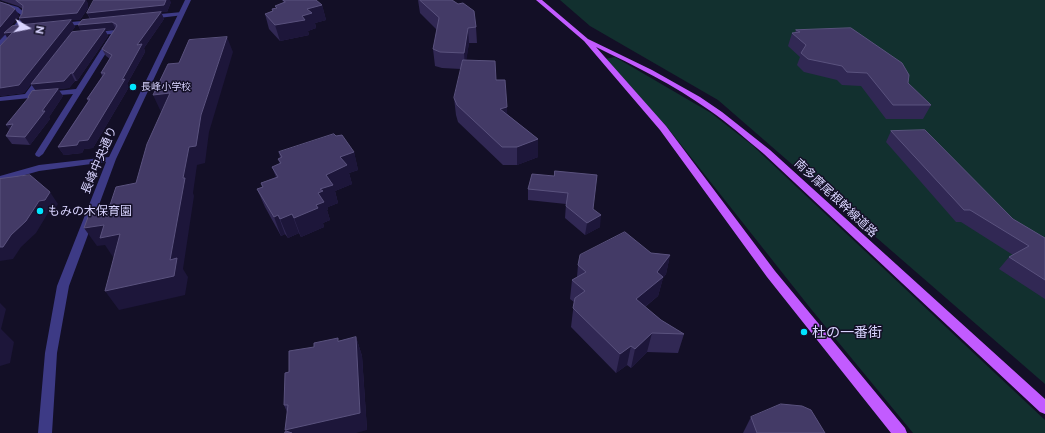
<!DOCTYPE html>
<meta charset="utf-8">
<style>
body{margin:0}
#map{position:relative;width:1045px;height:433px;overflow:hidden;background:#130f26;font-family:Commissioner,sans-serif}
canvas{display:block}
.north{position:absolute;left:8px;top:8px;width:40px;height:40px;-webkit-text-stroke:3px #130f26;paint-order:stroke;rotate:100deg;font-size:11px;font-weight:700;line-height:16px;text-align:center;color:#d9d4ff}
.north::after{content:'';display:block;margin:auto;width:14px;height:18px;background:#d9d4ff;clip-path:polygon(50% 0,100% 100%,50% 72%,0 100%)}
</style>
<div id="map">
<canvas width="1045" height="433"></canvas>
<div class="north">N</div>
</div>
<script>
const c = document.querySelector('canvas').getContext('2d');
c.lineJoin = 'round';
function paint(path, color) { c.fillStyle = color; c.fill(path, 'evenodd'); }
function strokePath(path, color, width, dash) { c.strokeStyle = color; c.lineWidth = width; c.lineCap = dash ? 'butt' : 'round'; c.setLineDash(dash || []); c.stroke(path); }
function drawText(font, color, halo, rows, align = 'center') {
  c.font = font + ' Commissioner,"Noto Sans JP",sans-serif'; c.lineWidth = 3; c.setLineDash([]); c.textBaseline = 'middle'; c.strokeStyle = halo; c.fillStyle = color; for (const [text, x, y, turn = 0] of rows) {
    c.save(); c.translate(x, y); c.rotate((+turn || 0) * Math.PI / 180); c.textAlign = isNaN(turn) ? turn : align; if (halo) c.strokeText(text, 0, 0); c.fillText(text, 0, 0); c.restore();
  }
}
paint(new Path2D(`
 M560 0H1045V384L718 100 590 26Z
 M615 57 711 113 752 145 1045 420V433H913L811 309 667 127 605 59Z`), '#12302f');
paint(new Path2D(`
 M0 2 18 7 27 15 24 22 2 45 0 46V40L19 20 21 15 14 10 0 6Z
 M182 12 184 13V15L150 19 147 17 150 15Z
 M92 20 95 22 94 23 61 27 58 25 61 23Z
 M116 30 119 32 43 154 39 157 36 156 35 154 73 94 47 96 43 94 47 92 76 89 111 34 94 36 91 34 94 32Z
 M39 75H42L46 77 30 98 0 101V97L25 94Z`), '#3d3a85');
paint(new Path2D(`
 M185 0H191L116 159 69 286 57 353 52 433H38L45 353 57 286 106 162 39 171 0 182V176L39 165 109 157Z`), '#3d3a85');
paint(new Path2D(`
 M536 0H542L588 39 652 70 700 97 722 112 770 150 1045 399V414L1040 412 764 154C746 139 728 123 709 110 674 85 635 66 596 47L666 126 775 271 905 428 907 433H891L767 277 660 130 584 41Z`), '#c25bff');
paint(new Path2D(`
 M0 0H86L88 4V8L80 20H71L75 27 24 93 0 96V46L7 38 5 34 0 39V2L15 9 19 16 7 30 23 25 19 18 22 14 23 9 18 6Z
 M283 0H316L322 5 326 20 315 23 316 28 308 31 309 35 280 41 269 29 265 14 272 11V9L276 8 275 6 284 3Z
 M418 0H452L458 4 476 27 477 43H469L466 60 496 80 507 114 538 139V157L517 165H503L458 122 456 115 454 98 461 69 442 68 435 66 433 49 437 30 420 13Z
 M171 2 167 12H161L164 19 144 48 145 52 127 84 129 87 93 148 84 149 82 153 64 155 58 147 88 101 87 99 102 76 101 73 110 59 106 56 102 49 115 29 105 30 108 36 77 81H75L69 88 58 89 63 96 49 117 50 119 30 145 12 144 6 136 10 130 6 125 36 91 31 84 81 31 78 25 90 19 87 13Z
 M796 30 908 83 931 105 923 119H886L861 86 842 85 837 80 804 72 797 65 800 57 788 46 792 33H795Z
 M891 131 1013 219 1045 238V299L999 269 1009 257 1013 255 961 222H956L886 142Z
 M336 136 354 152 358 170 349 173 352 184 335 191 338 203 328 207V209L327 210 330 220 323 223 324 227 301 237 299 233 288 238 285 234 281 236 265 207 257 189 262 187 261 183 276 177 272 167 280 164 278 159 280 158 279 152Z
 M554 176 593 209 600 227 585 235 565 218 566 204 528 200V189Z
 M651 253 670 255 666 274 663 278 658 296 645 307 661 320 684 334 678 353 647 352 631 368 627 365 616 373 571 327 574 302 570 299 572 280 577 277 578 265Z
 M356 337 362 356 367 430 287 412 284 405 289 372 314 347Z
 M751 417 825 433H743Z`), '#312854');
paint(new Path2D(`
 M85 0H86L88 4V8L80 20H71L75 27 24 93 0 96V88L24 25 19 18Z
 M166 0H170L171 2 167 12H161L164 19 144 48 145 52 127 84 129 87 93 148 84 149 82 153 64 155 58 147 79 141 122 80 137 45 161 12 91 19 87 13Z
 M322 5 326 20 315 23 316 28 308 31 309 35 280 41 275 25 307 9Z
 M15 9 19 16 5 33 13 32 9 40 5 34 0 39V27Z
 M112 22 116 29 105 30 108 36 77 81 73 73 81 32 78 25Z
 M468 28 469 43 465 69 464 53Z
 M227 37 233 52 209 132 205 163 197 165 193 193 194 196 183 269 188 277 185 295 119 310 105 291 170 260 183 178 189 147 201 115Z
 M71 73 75 81 69 88 58 89 63 96 49 117 50 119 30 145 25 137 36 91 31 84Z
 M170 93 161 112 153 95Z
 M507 107V124L500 109Z
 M13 124 12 133 6 125Z
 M538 139V157L517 165V147Z
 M354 152 358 170 349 173 352 184 335 191 338 203 328 207V209L327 210 330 220 323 223 324 227 301 237 294 218 316 205 318 193 320 189 326 175 340 157Z
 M50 192 58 204 53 212 48 213 36 233 21 247 13 259 0 261V247L39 201Z
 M292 214 299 233 288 238 280 219Z
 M278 215 285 234 281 236 274 217Z
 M601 215 600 227 585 235 587 223Z
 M104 225 120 234 133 253 113 257 105 245 97 246 84 228Z
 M670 255 666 274 663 278 658 296 632 317 636 299Z
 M0 303 6 309 1 329 14 342 10 363 0 366Z
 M652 333 647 352 631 368 635 349Z
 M356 337 362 356 367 430 356 433H287L285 430Z
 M631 346 627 365 616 373 620 354Z`), '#1d163a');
const building = new Path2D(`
 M16 0H85L84 2 77 13 19 18 22 14 23 6Z
 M94 0H166L164 5 87 13Z
 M283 0H316L322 5 307 9 312 13 302 16 305 20 275 25 265 14 273 11 272 9 277 8 275 6 285 2Z
 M420 0H452L458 4 463 3 474 11 476 27 468 28 464 53 440 52 433 49 439 18Z
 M0 2 9 5 15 9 0 27Z
 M161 12 137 45 142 44 122 80 125 79 88 140 79 141 77 145 58 147 90 99H87L105 73H101L112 55 102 49 117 26 116 24 112 22 78 25 82 20Z
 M71 20 19 85 0 88V46L13 32 4 33 12 26Z
 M851 28 902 63 909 75 908 83 931 105H893L867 73 847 72 842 66 808 59 801 53 806 45 792 33 800 32 796 30Z
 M105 29 73 73H71L64 81 31 84 72 32Z
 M227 37 201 115 196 146 189 147 183 178H185L170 260 177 258 174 276 105 291 120 234 100 238 104 225 84 228 91 209 110 205 116 187 136 183 147 144 170 93 153 95 168 64 179 63 189 40Z
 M463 60 495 61 496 80H505L507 107 500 109 538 139 517 147H502L457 105 454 98Z
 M58 89 42 111H45L25 137 6 136 13 124 6 125 29 97H28L32 91Z
 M925 130 1013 219 1045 238V280L1009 257 1029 246 970 210H964L891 131Z
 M334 134 336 136 342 135 354 152 340 157 347 165 326 175 333 185 320 189 323 191 318 193 324 202 316 205 318 208 294 218 292 214 280 219 278 215 274 217 257 189 263 187 261 183 278 177 272 167 281 163 278 159 282 157 279 152Z
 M555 171 597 175 593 209 601 215 587 223 566 206 568 193 528 189 532 174 554 176Z
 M30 175 50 192 45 200 39 201 26 221 11 235 3 247H0V179Z
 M625 232 651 253 670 255 657 272 663 277 636 299 661 320 684 334 652 333 635 349 631 346 620 354 573 308 575 298 585 291 572 280 586 272 578 265 580 255Z
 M356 337 360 413 285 430 288 405H284L285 373 289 372V351L314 347V343L338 338V341Z
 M781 404 802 406 811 410 825 433H757L751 417Z
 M286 431 292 433H285Z`);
paint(building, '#433a66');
strokePath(building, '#5a527e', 1);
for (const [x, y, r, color] of [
 [133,87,4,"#00e5ff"],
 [40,211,4,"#00e5ff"],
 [804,332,4,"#00e5ff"]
]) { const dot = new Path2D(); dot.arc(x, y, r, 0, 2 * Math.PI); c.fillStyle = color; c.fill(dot); strokePath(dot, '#130f26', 1.5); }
drawText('10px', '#d9d4ff', '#130f26', [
 ["長峰小学校",141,87]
], 'left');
drawText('12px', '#d9d4ff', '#130f26', [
 ["長峰中央通り",99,160,-67],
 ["南多摩尾根幹線道路",836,198,43]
]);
drawText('12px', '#d9d4ff', '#130f26', [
 ["もみの木保育園",48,211]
], 'left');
drawText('14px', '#d9d4ff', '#130f26', [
 ["杜の一番街",812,332]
], 'left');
</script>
